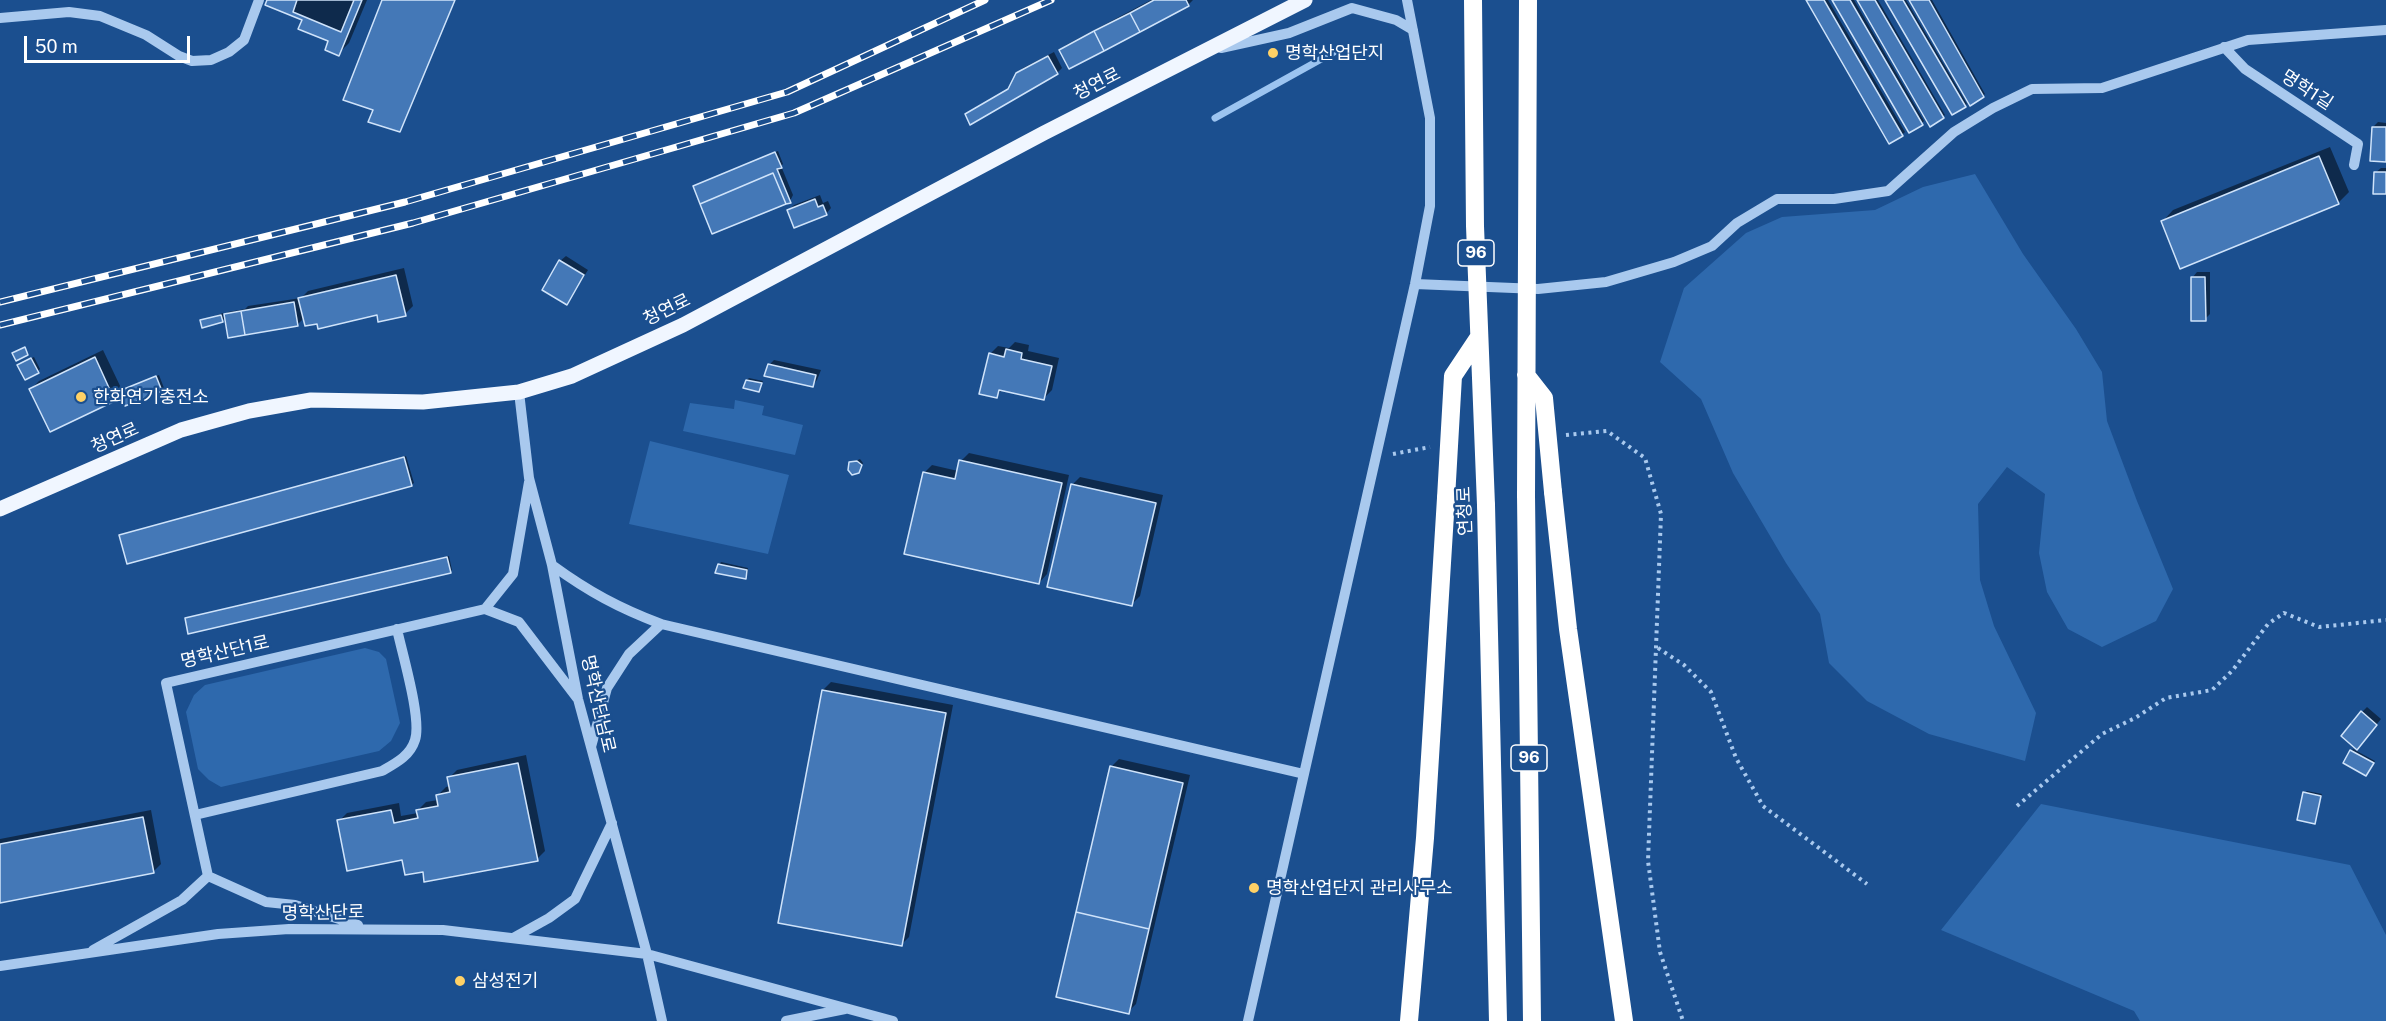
<!DOCTYPE html>
<meta charset="utf-8">
<style>
body{margin:0}
#map{position:relative;width:2386px;height:1021px;overflow:hidden;background:#1b4f8f;font-family:"Public Sans",sans-serif}
canvas{display:block}
.scale{position:absolute;left:24px;top:36px;width:166px;height:27px;box-sizing:border-box;border:3px solid #fff;border-top:0;padding-left:8px;font-size:18px;line-height:21px;white-space:nowrap;color:#fff;-webkit-text-stroke:4px #1b4f8f;paint-order:stroke}
</style>
<div id="map">
<canvas width="2386" height="1021"></canvas>
<div class="scale">50 m</div>
</div>
<script>
const c = document.querySelector('canvas').getContext('2d');
c.lineJoin = 'round';
function paint(path, color) { c.fillStyle = color; c.fill(path, 'evenodd'); }
function strokePath(path, color, width, dash) { c.strokeStyle = color; c.lineWidth = width; c.lineCap = dash ? 'butt' : 'round'; c.setLineDash(dash || []); c.stroke(path); }
function drawText(font, color, halo, rows, align = 'center') {
  c.font = font + ' "Public Sans","Noto Sans KR",sans-serif'; c.lineWidth = 4.5; c.setLineDash([]); c.textBaseline = 'middle'; c.strokeStyle = halo; c.fillStyle = color; for (const [text, x, y, turn = 0] of rows) {
    c.save(); c.translate(x, y); c.rotate((+turn || 0) * Math.PI / 180); c.textAlign = isNaN(turn) ? turn : align; if (halo) c.strokeText(text, 0, 0); c.fillText(text, 0, 0); c.restore();
  }
}
paint(new Path2D(`
 M1975 174 2023 254 2076 329 2102 372 2107 421 2137 501 2173 589 2156 621 2102 647 2068 629 2047 592 2039 553 2045 494 2007 467 1978 504 1980 580 1994 626 2036 713 2025 761 1929 734 1867 701 1829 663 1820 614 1786 563 1733 473 1701 399 1660 362 1684 288 1746 233 1782 217 1875 210 1923 187Z
 M735 400 764 406 762 415 803 425 795 455 683 431 690 403 734 409Z
 M650 441 789 475 768 554 629 524Z
 M365 648 379 652 386 659 400 723 391 741 379 751 221 787 209 780 198 769 186 712 194 695 205 685Z
 M2041 804 2350 865 2386 935V1021H2140L2134 1011 1941 930Z`), '#2e69ad');
paint(new Path2D(`
 M269 0H367L349 43 338 54 330 40 304 19Z
 M1151 0H1193L1188 5 1061 50 1066 45Z
 M1807 0H1828L1905 132 1902 135 1890 142Z
 M1833 0H1854L1924 121 1922 123Z
 M1858 0H1878L1945 115 1943 117Z
 M1886 0H1906L1967 104 1965 106Z
 M1911 0H1932L1985 94 1983 96Z
 M1054 52 1062 68 1057 73 967 115 1011 87 1017 74 1023 68Z
 M2378 122 2386 123V160L2373 127Z
 M2330 147 2349 192 2338 203 2163 221 2173 210Z
 M778 151 783 164 781 166 793 195 790 201 694 186Z
 M2381 168H2386V192L2375 173Z
 M820 195 823 203 828 201 831 208 826 214 789 210 794 205Z
 M566 256 588 270 567 303 560 261Z
 M404 268 413 306 405 314 378 313 318 322 304 318 297 325 226 317 222 321H202L223 313V317L228 312 245 309 248 306 301 298 308 291Z
 M2197 272H2210V314L2205 319 2192 278Z
 M1015 342 1029 345 1028 351 1059 358 1052 390 1043 399 1003 389 996 396 990 354 998 346 1009 348Z
 M103 350 122 390 159 375 164 388 126 404 122 392 114 399 50 430 31 389 39 381Z
 M34 357 40 369 38 371 21 363Z
 M774 360 821 370 817 380 812 386 769 365Z
 M749 378 763 381 759 390 747 380Z
 M969 453 1069 475 1047 574 1039 583 924 473 932 465 958 471 961 461Z
 M406 456 414 483 411 485 120 535Z
 M860 459 863 463 859 472 851 463Z
 M1080 477 1163 495 1140 596 1132 604 1072 485Z
 M449 556 452 570 450 572 187 618Z
 M721 562 748 568 747 576 745 578 719 565Z
 M831 682 953 705 909 937 901 945 823 690Z
 M2367 707 2381 719 2362 742V712Z
 M2353 749 2375 761 2368 772 2351 751Z
 M526 755 545 851 537 859 424 870 339 821 347 813 399 803 401 816 418 813V810L426 802 438 800V795L446 787 450 786 449 778 457 770Z
 M1119 759 1190 775 1136 1004 1128 1012 1111 767Z
 M2307 791 2322 794 2314 822 2305 793Z
 M151 810 161 864 153 872 0 901V839Z`), '#0007');
strokePath(new Path2D(`
 M1215 118 1334 52`), '#9cc4f0', 7);
const building = new Path2D(`
 M267 0H362L339 56 325 50 328 41 298 29 302 20 265 5Z
 M297 0H354L341 32 293 12Z
 M382 0H455L400 132 368 122 373 110 343 100Z
 M1154 0H1186L1189 6 1140 32 1130 13Z
 M1806 0H1824L1903 136 1889 144Z
 M1832 0H1850L1923 125 1909 133Z
 M1857 0H1875L1944 118 1930 127Z
 M1885 0H1903L1966 107 1952 115Z
 M1909 0H1929L1984 97 1970 106Z
 M1130 13 1140 32 1104 51 1094 31Z
 M1094 31 1104 51 1069 69 1059 50Z
 M1048 56 1058 74 970 125 965 114 1008 89 1016 73Z
 M2372 127H2386V162L2370 161Z
 M775 152 782 168 777 169 791 203 786 204 773 173 700 204 693 186Z
 M2319 156 2339 204 2180 269 2161 221Z
 M2374 172H2386V194H2373Z
 M773 173 786 204 712 234 700 204Z
 M815 199 818 207 823 205 827 215 794 228 787 210Z
 M559 260 584 275 567 305 542 290Z
 M396 275 406 316 378 322 377 315 318 329 317 324 305 326 298 298Z
 M2191 277H2205L2206 321H2191Z
 M294 302 298 326 245 335 241 311Z
 M241 311 245 335 228 338 224 314Z
 M221 315 223 322 202 328 200 320Z
 M25 347 28 355 16 361 12 353Z
 M1006 349 1022 353 1021 359 1052 366 1044 400 999 390 997 398 979 394 989 353 1004 357Z
 M95 357 115 401 50 432 29 389Z
 M31 358 39 373 25 380 17 365Z
 M768 364 816 375 813 387 764 376Z
 M156 376 162 391 125 406 119 391Z
 M746 380 762 383 759 392 743 388Z
 M404 457 412 486 127 564 119 535Z
 M959 460 1062 483 1039 584 904 554 923 472 955 479Z
 M857 461 862 465 859 473 852 475 848 470 849 462Z
 M1071 484 1156 503 1132 606 1047 587Z
 M447 557 451 573 188 634 185 618Z
 M718 564 747 570 746 579 715 573Z
 M822 690 946 713 902 946 778 923Z
 M2361 711 2377 725 2357 750 2341 736Z
 M2350 750 2374 763 2366 776 2343 763Z
 M518 763 538 861 424 882 423 872 405 875 402 860 347 871 337 820 391 810 394 823 418 818 416 810 438 806 436 795 450 792 447 777Z
 M1110 766 1183 783 1149 929 1076 912Z
 M2303 792 2321 796 2315 824 2297 820Z
 M143 817 154 873 0 903V844Z
 M1076 912 1149 929 1129 1014 1056 997Z`);
paint(building, '#4478b7');
strokePath(building, '#cfe3fa', 1.5);
strokePath(new Path2D(`
 M1566 435 1607 431 1645 458 1661 514 1648 861 1660 952 1683 1021
 M1393 454 1430 447
 M1658 648 1684 665 1711 692 1736 758 1763 806 1867 884
 M2017 806 2102 734 2135 718 2166 698 2212 690 2232 671 2268 624 2284 613 2319 627 2386 620`), '#a9c9ee', 4, [3, 4.5]);
strokePath(new Path2D(`
 M0 18 69 12 100 16 146 35 179 56 192 61 211 60 229 52 244 40 259 0
 M2224 47 2245 69 2358 144 2354 165
 M1221 48 1289 33 1352 8 1396 20 1413 30
 M1415 284 1538 289 1606 282 1674 262 1712 246 1737 223 1777 199H1834L1888 191 1954 132 1993 108 2032 89 2102 88 2248 40 2386 30
 M519 392 529 478 552 565 578 699 647 954 662 1021
 M552 565C589 592 619 608 661 624L629 654 607 688 591 747
 M485 609 513 574 529 482
 M485 609 519 622 577 698
 M661 624 1304 774
 M195 815 382 771C396 763 410 756 415 740 422 719 402 653 397 629
 M208 876 166 683 485 609
 M208 876 266 902 295 905 358 925
 M513 938 549 918 575 899 612 823
 M93 950 182 900 208 876
 M0 966 218 934 289 929 443 930 647 954 893 1021
 M786 1021 845 1009
 M1248 1021 1415 284 1430 206V118L1407 0`), '#a9c9ee', 10);
strokePath(new Path2D(`
 M0 509 181 430 249 411 311 400 423 402 519 392 572 376 683 325 1044 133 1305 0`), '#f0f6ff', 15);
strokePath(new Path2D(`
 M1553 492 1568 629 1624 1021
 M1526 495 1532 1021
 M1486 505 1498 1021
 M1409 1021 1425 838 1446 498`), '#fff', 18);
const rail = new Path2D(`
 M0 302 405 202 787 92 985 0
 M0 325 413 223 794 113 1051 0`);
strokePath(rail, '#fff', 7);
strokePath(rail, '#1b4f8f', 4.5, [14]);
strokePath(new Path2D(`
 M1473 0 1475 226 1486 505
 M1526 375 1544 398 1553 492
 M1526 495 1528 0
 M1446 498 1453 376 1479 337`), '#fff', 18);
for (const [x, y, r, color] of [
 [1273,53,6,"#ffd166"],
 [81,397,6,"#ffd166"],
 [1254,888,6,"#ffd166"],
 [460,981,6,"#ffd166"]
]) { const dot = new Path2D(); dot.arc(x, y, r, 0, 2 * Math.PI); c.fillStyle = color; c.fill(dot); strokePath(dot, '#1b4f8f', 2); }
for (const [x, y, w] of [
 [1476,253,36],
 [1529,758,36]
]) { const box = new Path2D(); box.roundRect(x - w / 2, y - 13, w, 26, 4.5); c.fillStyle = '#1b4f8f'; c.fill(box); strokePath(box, '#fff', 1.5); }
drawText('bold 16px', '#fff', null, [
 ["96",1476,253],
 ["96",1529,758]
]);
drawText('18px', '#fff', '#1b4f8f', [
 ["명학산업단지",1285,53],
 ["한화연기충전소",93,397],
 ["명학산업단지 관리사무소",1266,888],
 ["삼성전기",472,981]
], 'left');
drawText('18px', '#fff', '#1b4f8f', [
 ["청연로",1097,84,-27],
 ["명학1길",2307,90,33],
 ["청연로",667,310,-26],
 ["청연로",115,438,-24],
 ["연청로",1465,511,-92],
 ["명학산단1로",225,652,-13],
 ["명학산단남로",598,704,77],
 ["명학산단로",323,913,-1]
]);
</script>
